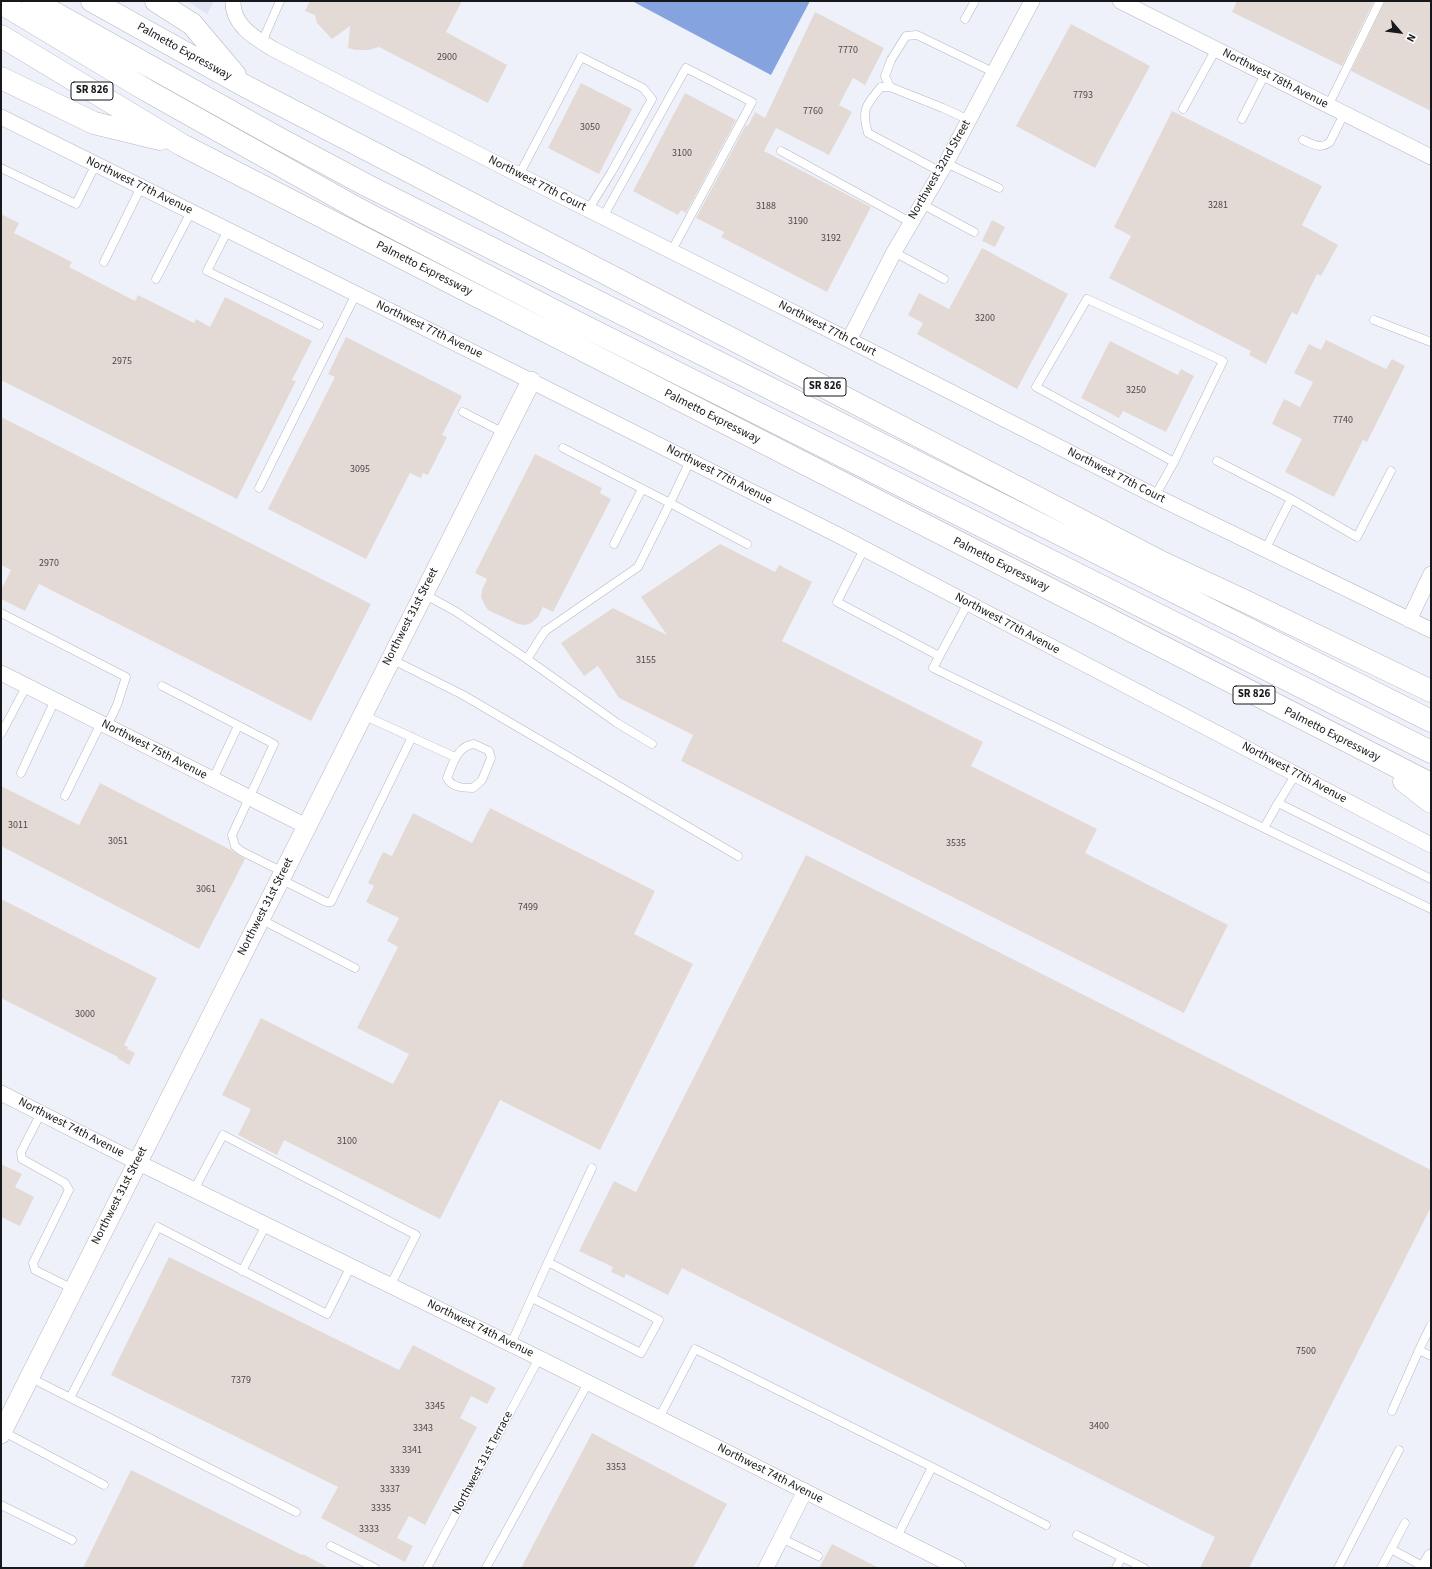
<!DOCTYPE html>
<style>
body{margin:0}
#map{position:relative;width:1432px;height:1569px;overflow:hidden;background:#eef1fa;font-family:"Source Sans 3",sans-serif}
canvas{display:block}
.frame{position:absolute;inset:0;border:2px solid #17181b;pointer-events:none}
.north{position:absolute;left:1380px;top:12px;width:40px;height:40px;-webkit-text-stroke:3px #fefefe;paint-order:stroke;rotate:118deg;font-size:11px;font-weight:700;line-height:16px;text-align:center;color:#17181b}
.north::after{content:'';display:block;margin:auto;width:14px;height:18px;background:#17181b;clip-path:polygon(50% 0,100% 100%,50% 72%,0 100%)}
</style>
<div id="map">
<canvas width="1432" height="1569"></canvas>
<div class="frame"></div>
<div class="north">N</div>
</div>
<script>
const c = document.querySelector('canvas').getContext('2d');
c.lineJoin = 'round';
function paint(path, color) { c.fillStyle = color; c.fill(path, 'evenodd'); }
function strokePath(path, color, width, dash) { c.strokeStyle = color; c.lineWidth = width; c.lineCap = dash ? 'butt' : 'round'; c.setLineDash(dash || []); c.stroke(path); }
function drawText(font, color, halo, rows, align = 'center') {
  c.font = font + ' "Source Sans 3",sans-serif'; c.lineWidth = 3; c.setLineDash([]); c.textBaseline = 'middle'; c.strokeStyle = halo; c.fillStyle = color; for (const [text, x, y, turn = 0] of rows) {
    c.save(); c.translate(x, y); c.rotate((+turn || 0) * Math.PI / 180); c.textAlign = isNaN(turn) ? turn : align; if (halo) c.strokeText(text, 0, 0); c.fillText(text, 0, 0); c.restore();
  }
}
paint(new Path2D(`
 M187 1H214L207 14Z`), '#dfe4f4');
paint(new Path2D(`
 M632 1H810L771 75Z`), '#85a3df');
paint(new Path2D(`
 M310 1H462L446 32 507 65 488 103 379 47 369 50H356L348 48 350 26 332 39 317 23 315 15 305 11Z
 M1237 1H1374L1342 66 1232 12Z
 M1385 1H1431V111L1351 71Z
 M815 12 884 48 865 85 853 78 839 105 852 112 829 155 776 128 764 151 871 207 827 292 721 237 724 232 696 218 746 125 748 126 755 112 765 118Z
 M1071 24 1150 66 1095 168 1016 126Z
 M581 83 632 109 599 174 548 148Z
 M685 93 736 120 686 213 681 210 678 215 633 191Z
 M1172 111 1322 186 1302 225 1338 245 1321 276 1317 274 1297 315 1292 312 1266 364 1249 355 1251 351 1109 278 1131 236 1114 227Z
 M1 214 19 223 14 233 72 262 69 267 135 301 138 295 194 323 196 319 210 327 225 297 312 341 292 380 296 381 237 499 1 380Z
 M992 220 1005 227 995 247 982 241Z
 M982 248 1068 294 1017 389 917 334 923 323 908 315 919 293 949 309Z
 M346 337 462 396 442 435 447 437 428 475 423 473 421 478 410 473 366 559 268 509 335 377 328 374Z
 M1326 340 1386 369 1392 359 1405 366 1367 442 1363 440 1334 497 1285 472 1302 439 1272 424 1284 399 1300 407 1313 382 1294 373 1309 344 1321 350Z
 M1110 341 1178 375 1181 369 1194 376 1166 432 1123 411 1119 418 1081 398Z
 M1 417 371 604 311 721 39 584 25 611 1 599V590L11 570 1 565Z
 M535 454 602 488 600 493 611 499 553 612 543 607 538 617 531 623 525 625 518 624 488 610 484 604 481 597 482 590 487 579 475 573Z
 M720 544 775 572 779 565 812 582 782 641 983 742 971 766 1097 829 1085 853 1228 925 1184 1013 681 761 693 735 619 698 598 666 584 676 561 643 613 608 667 635 641 597Z
 M100 783 233 851 245 859 199 949 1 846V786L79 825Z
 M490 808 655 891 634 934 693 964 600 1150 500 1100 440 1219 284 1140 277 1155 238 1135 251 1109 222 1095 261 1018 393 1084 409 1054 357 1028 398 947 387 941 399 918 366 902 374 886 368 883 383 852 392 856 413 813 472 843Z
 M806 855 1431 1170V1207L1249 1568H1200L1215 1537 682 1268 668 1295 626 1274 624 1278 611 1272 613 1267 579 1251 614 1181 636 1192Z
 M1 899 157 978 124 1045 128 1047 127 1049 135 1053 129 1065 117 1058 118 1057 1 998Z
 M1 1164 22 1174 15 1187 34 1197 20 1226 1 1217Z
 M169 1257 399 1370 413 1345 496 1388 487 1404 471 1396 460 1418 477 1427 425 1525 409 1516 397 1538 413 1546 405 1562 321 1518 338 1487 111 1375Z
 M592 1433 727 1504 693 1568H521Z
 M131 1470 302 1555 303 1554 329 1568H83Z
 M832 1544 879 1568H819Z`), '#e4dad5');
const service = new Path2D(`
 M965 19 975 1
 M262 42 280 1
 M890 87 885 76 891 60 906 36 917 35 993 72
 M1328 106 1380 1
 M1183 109 1216 49
 M1242 119 1265 74
 M1303 140C1313 144 1320 150 1330 142L1344 114
 M781 151 910 222
 M946 163 999 188
 M1 168 76 204 96 164
 M941 172 868 133C861 109 866 105 881 87H890L943 108 969 120
 M519 175 581 57 643 88 652 99 611 173 588 210
 M922 204 974 232
 M603 217 686 68 752 102 671 252
 M228 230 207 271 319 325
 M894 252 944 279
 M104 262 141 187
 M156 279 191 212
 M1374 320 1431 342
 M463 412 504 433
 M563 448 670 503 690 461
 M1217 461 1291 499
 M259 488 356 294
 M1155 496 1174 462 1223 361 1087 299 1036 387 1174 462
 M614 544 642 489
 M864 549 837 602 939 656
 M1265 550 1291 499 1357 537 1391 471
 M424 594 455 611 527 659
 M968 603 933 668 1431 909
 M1 613 126 677 117 705 107 726
 M391 659 463 695 738 856
 M162 686 274 744 232 835 235 846 241 851 283 872
 M363 715 455 757
 M1 734 27 685
 M474 744 489 751 491 758 482 780 473 788C464 788 452 788 447 778 453 764 457 746 474 744Z
 M652 744 617 723 527 659 545 631 638 567 670 503 747 544
 M21 773 55 700
 M213 779 238 726
 M65 796 101 723
 M1278 803 1296 774
 M1264 828 1278 803 1431 879
 M280 879 326 902H331L412 737
 M260 919 355 968
 M41 1113 21 1152 22 1159 65 1183 69 1190 33 1263 35 1270 73 1289
 M194 1190 223 1135 416 1235 390 1286
 M242 1271 266 1225
 M532 1298 641 1353 659 1320 548 1262
 M1431 1325 1419 1350 1431 1356
 M511 1344 548 1262 592 1168
 M29 1377 296 1512
 M70 1398 158 1227 327 1314 351 1266
 M1392 1411 1419 1350
 M659 1418 695 1349 932 1467 897 1537
 M2 1431 104 1485
 M932 1467 1046 1525
 M1 1505 72 1540
 M1077 1535 1144 1568
 M781 1538 818 1556
 M331 1546 375 1568
 M1391 1549 1426 1568
 M427 1568 539 1358
 M486 1568 588 1383
 M1116 1568 1122 1557
 M1338 1568 1399 1450
 M1381 1568 1405 1523`);
const minor = new Path2D(`
 M233 1C232 25 255 38 273 49L519 175 849 340 1155 496 1431 630
 M1120 1 1431 157
 M1 117 531 381 836 534 1431 845
 M849 340 894 252 946 163 1032 1
 M1409 620 1431 574
 M1 673 306 826
 M1 1093 137 1162 539 1358 958 1568
 M766 1568 805 1491
 M1425 1568 1431 1557`);
const tertiary = new Path2D(`
 M1 1434 531 381`);
const motorway = new Path2D(`
 M33 1 280 139 368 186 1431 721
 M92 1 243 85 1163 563 1249 603 1431 691
 M156 1 192 24 235 75
 M1 3 146 90 360 210 574 321 1431 752
 M1 36 182 145 1431 784
 M1 78 94 123 160 139
 M1404 781 1431 802`);
strokePath(service, '#b4b7c0', 9);
strokePath(minor, '#b4b7c0', 16);
strokePath(tertiary, '#b4b7c0', 20);
strokePath(motorway, '#b4b7c0', 23);
strokePath(service, '#fff', 8);
strokePath(minor, '#fff', 15);
strokePath(tertiary, '#fff', 19);
strokePath(motorway, '#fff', 22);
drawText('10px', '#4a484a', null, [
 ["7770",848,51],
 ["2900",447,58],
 ["7793",1083,96],
 ["7760",813,112],
 ["3050",590,128],
 ["3100",682,154],
 ["3281",1218,206],
 ["3188",766,207],
 ["3190",798,222],
 ["3192",831,239],
 ["3200",985,319],
 ["2975",122,362],
 ["3250",1136,391],
 ["7740",1343,421],
 ["3095",360,470],
 ["2970",49,564],
 ["3155",646,661],
 ["3011",18,826],
 ["3051",118,842],
 ["3535",956,844],
 ["3061",206,890],
 ["7499",528,908],
 ["3000",85,1015],
 ["3100",347,1142],
 ["7500",1306,1352],
 ["7379",241,1381],
 ["3345",435,1407],
 ["3400",1099,1427],
 ["3343",423,1429],
 ["3341",412,1451],
 ["3353",616,1468],
 ["3339",400,1471],
 ["3337",390,1490],
 ["3335",381,1509],
 ["3333",369,1530]
]);
for (const [x, y, w] of [
 [92,91,42],
 [825,387,42],
 [1254,695,42]
]) { const box = new Path2D(); box.roundRect(x - w / 2, y - 9, w, 18, 3); c.fillStyle = '#fefefe'; c.fill(box); strokePath(box, '#17181b', 1); }
drawText('bold 11px', '#17181b', null, [
 ["SR 826",92,91],
 ["SR 826",825,387],
 ["SR 826",1254,695]
]);
drawText('12px', '#17181b', '#fefefe', [
 ["Palmetto Expressway",184,52,29],
 ["Northwest 78th Avenue",1275,79,27],
 ["Northwest 32nd Street",940,170,-60],
 ["Northwest 77th Court",537,184,27],
 ["Northwest 77th Avenue",139,186,26],
 ["Palmetto Expressway",424,269,27],
 ["Northwest 77th Court",827,329,27],
 ["Northwest 77th Avenue",429,330,26],
 ["Palmetto Expressway",712,417,27],
 ["Northwest 77th Avenue",719,475,27],
 ["Northwest 77th Court",1116,476,27],
 ["Palmetto Expressway",1001,565,27],
 ["Northwest 31st Street",411,617,-63],
 ["Northwest 77th Avenue",1007,624,28],
 ["Palmetto Expressway",1332,735,27],
 ["Northwest 75th Avenue",154,750,27],
 ["Northwest 77th Avenue",1294,773,28],
 ["Northwest 31st Street",266,907,-63],
 ["Northwest 74th Avenue",71,1128,27],
 ["Northwest 31st Street",120,1196,-63],
 ["Northwest 74th Avenue",480,1329,26],
 ["Northwest 31st Terrace",483,1463,-62],
 ["Northwest 74th Avenue",770,1474,27]
]);
</script>
